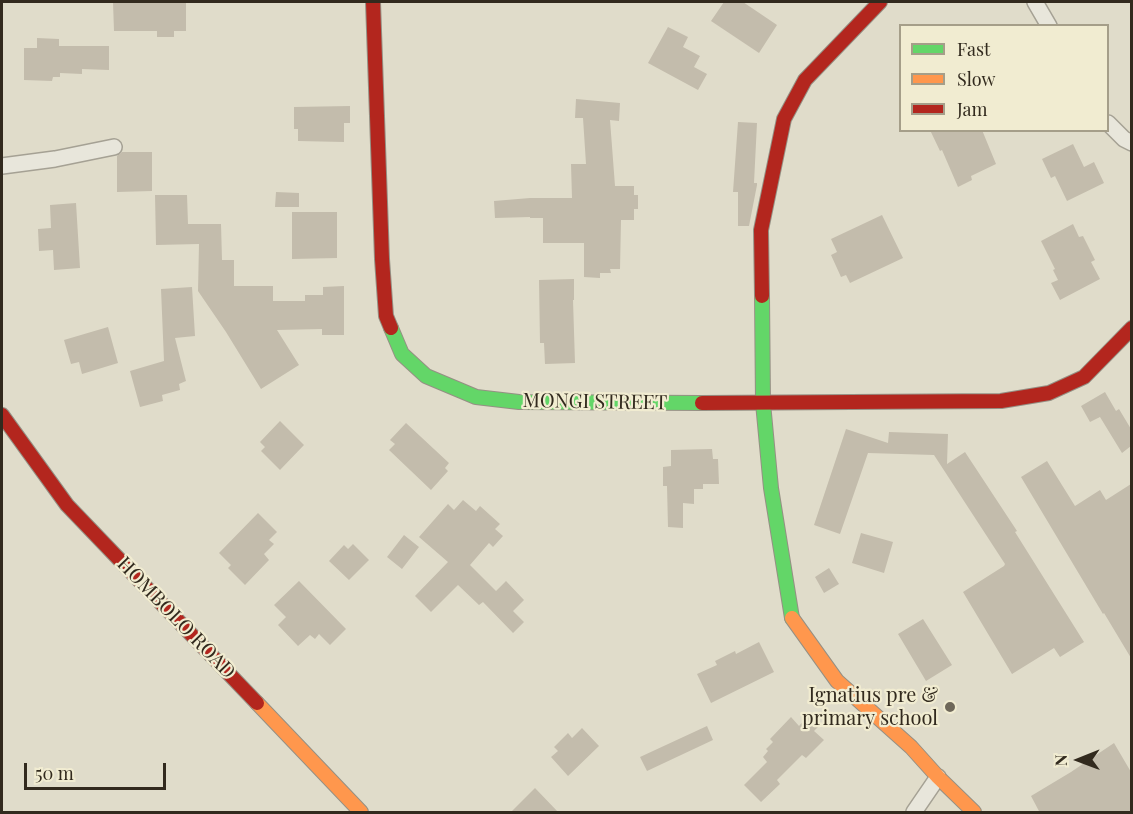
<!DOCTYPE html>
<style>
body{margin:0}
#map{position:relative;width:1133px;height:814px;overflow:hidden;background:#e0dcca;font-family:"Playfair Display",serif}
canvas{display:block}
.frame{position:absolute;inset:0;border:3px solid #322a1e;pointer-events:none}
.legend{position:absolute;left:899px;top:24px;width:210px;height:108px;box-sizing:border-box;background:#f1ecd1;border:2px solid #a59e89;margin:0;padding:8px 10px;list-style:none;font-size:18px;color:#322a1e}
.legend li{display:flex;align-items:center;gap:12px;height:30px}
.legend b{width:30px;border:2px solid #a59e89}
.north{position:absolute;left:1049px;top:730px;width:60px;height:60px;-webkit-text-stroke:4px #f1ecd1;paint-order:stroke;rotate:269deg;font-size:16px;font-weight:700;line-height:24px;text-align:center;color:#322a1e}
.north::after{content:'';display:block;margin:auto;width:21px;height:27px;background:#322a1e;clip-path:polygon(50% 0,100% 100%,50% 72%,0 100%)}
.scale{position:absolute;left:24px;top:763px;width:142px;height:27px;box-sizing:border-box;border:3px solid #322a1e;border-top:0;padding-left:8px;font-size:18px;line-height:21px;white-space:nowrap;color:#322a1e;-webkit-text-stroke:4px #f1ecd1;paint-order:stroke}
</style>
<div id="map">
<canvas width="1133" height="814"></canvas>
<div class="frame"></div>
<ul class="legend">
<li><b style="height:8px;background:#63d668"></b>Fast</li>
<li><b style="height:8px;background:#ff974d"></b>Slow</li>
<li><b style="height:8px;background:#b3261e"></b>Jam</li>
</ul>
<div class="north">N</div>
<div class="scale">50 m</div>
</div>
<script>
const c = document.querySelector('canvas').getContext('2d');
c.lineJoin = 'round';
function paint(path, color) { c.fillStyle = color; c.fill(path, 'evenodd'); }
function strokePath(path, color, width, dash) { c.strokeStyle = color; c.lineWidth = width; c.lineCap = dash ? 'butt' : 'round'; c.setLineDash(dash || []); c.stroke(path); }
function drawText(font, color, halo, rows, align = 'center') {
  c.font = font + ' "Playfair Display",serif'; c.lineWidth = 4.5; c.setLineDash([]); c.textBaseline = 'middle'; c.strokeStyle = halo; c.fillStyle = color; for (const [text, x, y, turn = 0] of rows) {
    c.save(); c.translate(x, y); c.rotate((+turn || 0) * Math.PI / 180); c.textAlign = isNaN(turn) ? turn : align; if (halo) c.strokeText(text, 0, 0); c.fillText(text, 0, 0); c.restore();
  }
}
paint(new Path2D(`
 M113 2H186V31H174V37H157V31H114Z
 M724 2H743L777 25 759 53 711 21Z
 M668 27 688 37 683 47 700 56 694 67 707 74 698 90 648 63Z
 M37 38 59 39V46H109V70L82 69V74L60 73V77H53L52 81 24 80V48H37Z
 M576 99 620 103 619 121 610 120 615 186H634V195H638V209H634V220H621L620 269H610L611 273H600V278L584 277V243H543V218H530V217L495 218 494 201 530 198H572L571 164H586L583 118H575Z
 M350 106V123H344V142L298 141V129H294V107Z
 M738 122 757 123 754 183H757V185L749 226H738V192H733Z
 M930 130H982L996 164 971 176 972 180 958 187 942 150 940 151Z
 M1073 144 1084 167 1094 162 1104 183 1067 201 1055 176 1051 178 1042 159Z
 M122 152H152V191L117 192V156Z
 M276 192 299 193V207H275Z
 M155 195H187L188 224H221L222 260H234V286H273V301H305V295H323V287L344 286V335H322V329L277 330 299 365 261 389 226 332 198 291 199 244 156 245Z
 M76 203 80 268 54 270 53 250 39 251 38 229 51 228 50 205Z
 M292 212H337V258L292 259Z
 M882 215 903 258 850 283 846 275 841 277 831 255 837 252 831 239Z
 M1073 224 1079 237 1083 236 1095 260 1091 262 1100 279 1060 300 1051 283 1058 280 1053 270 1055 269 1041 241Z
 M574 279V300H573L575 363 545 364 544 343H540L539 280Z
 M192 287 195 336 175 338 186 381 179 384 180 390 162 395 163 401 140 407 130 371 164 361 161 289Z
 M108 327 118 363 82 374 79 362 71 364 64 340Z
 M1105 392 1116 411 1119 409 1131 429V446L1122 453 1100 417 1090 422 1081 406Z
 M280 421 304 445 280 470 261 451 265 447 260 442Z
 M406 423 449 463 445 468 448 471 431 490 389 450 395 444 390 440Z
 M846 429 888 443 889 432 948 434 947 464 965 452 1017 531 1015 532 1084 642 1060 657 1054 648 1012 674 963 592 1004 566 1005 564 934 455 868 453 840 534 814 525Z
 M712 449 713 459H718L719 484H703V489H694V504L683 503V528L668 527 667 486H663V467L671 466V450Z
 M1047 461 1075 506 1100 490 1106 500 1131 484V658L1104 613 1103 614 1021 477Z
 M463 500 476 511 480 506 500 524 495 529 503 536 493 547 489 543 470 565 496 591 506 581 524 600 513 611 524 622 513 633 483 602 479 605 458 585 431 612 415 596 448 562 419 537 448 504 454 510Z
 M258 513 277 532 269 540 274 544 264 554 269 560 245 585 228 568 231 565 219 553Z
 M861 533 893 542 884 573 852 563Z
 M404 535 419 547 402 569 387 557Z
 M353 544 369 560 349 580 329 561 344 545 348 549Z
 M829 568 839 584 824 593 815 577Z
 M299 581 346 629 330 645 319 634 315 639 310 635 298 646 278 625 286 617 274 605Z
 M923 619 952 665 926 681 898 634Z
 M759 642 774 672 711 703 697 674 717 665 715 661 735 651 736 654Z
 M808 716 818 727 814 731 824 740 806 758 802 755 777 780 780 784 761 802 744 785 767 762 763 757 768 751 766 749 773 742 770 739 791 717 799 726Z
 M707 726 713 740 647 771 640 757Z
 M582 728 599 746 568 776 551 757 558 751 554 747 568 733 572 738Z
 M1114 743 1131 772V813H1040L1031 796 1071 772Z
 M535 788 559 813H510Z`), '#c3bcac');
const street = new Path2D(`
 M1035 2 1049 26
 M1108 123 1124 139 1132 143
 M2 166 55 159 114 147
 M914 812 938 777`);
const fast = new Path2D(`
 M762 296 763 403 771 488 792 618
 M391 328 402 354 426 376 476 397 519 402 702 403`);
const slow = new Path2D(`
 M792 618 837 681 911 747 938 777 974 812
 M257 703 361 812`);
const jam = new Path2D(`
 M373 2 382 259 386 316 391 328
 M762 296 761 230 784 119 805 80 880 2
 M702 403 1001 401 1049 393 1084 377 1132 328
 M2 415 67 505 257 703`);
strokePath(street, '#a5a194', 18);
strokePath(fast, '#959084', 16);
strokePath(slow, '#959084', 16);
strokePath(jam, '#959084', 16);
strokePath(street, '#e8e6db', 15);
strokePath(fast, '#63d668', 14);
strokePath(slow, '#ff974d', 14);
strokePath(jam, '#b3261e', 14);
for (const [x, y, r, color] of [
 [950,707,6,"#6f685a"]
]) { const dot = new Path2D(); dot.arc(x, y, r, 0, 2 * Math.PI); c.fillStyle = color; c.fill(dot); strokePath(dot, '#f1ecd1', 2); }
drawText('20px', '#322a1e', '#f1ecd1', [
 ["MONGI STREET",595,402,1],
 ["HOMBOLO ROAD",176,618,46]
]);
drawText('20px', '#322a1e', '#f1ecd1', [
 ["Ignatius pre &",938,696],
 ["primary school",938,719]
], 'right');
</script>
